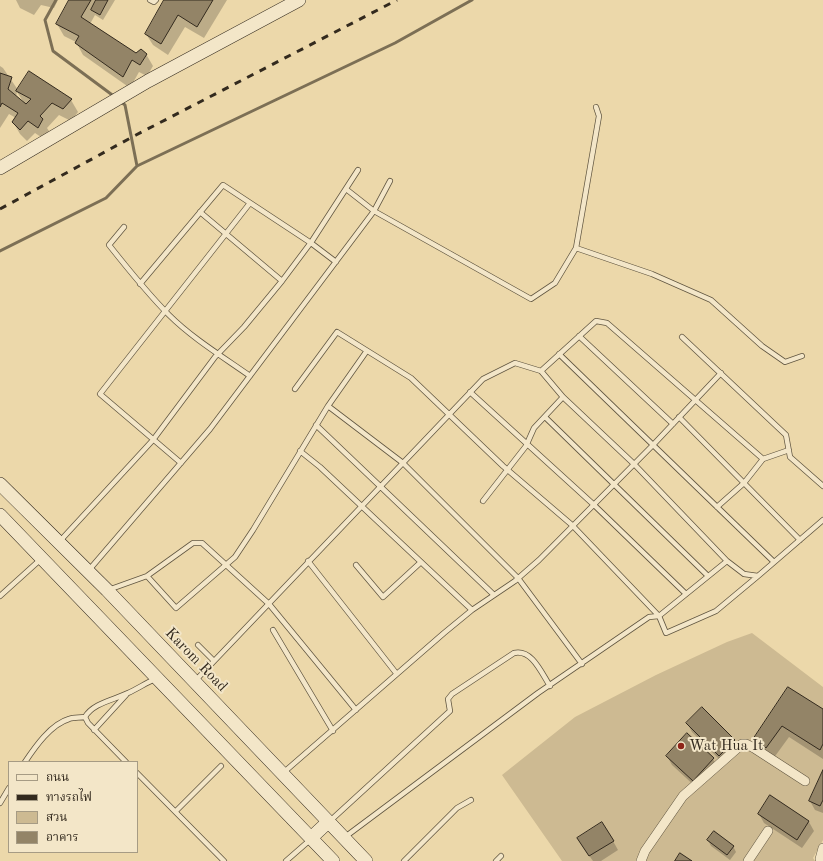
<!DOCTYPE html>
<meta charset="utf-8">
<style>
body{margin:0}
#map{position:relative;width:823px;height:861px;overflow:hidden;background:#ecd8aa;font-family:"Old Standard TT","Noto Serif Thai",serif}
canvas{display:block}
.legend{position:absolute;left:8px;top:761px;width:130px;height:92px;box-sizing:border-box;background:#f3e6c8;border:1px solid #a69b84;margin:0;padding:5px 7px;list-style:none;font-size:12px;color:#332a1e}
.legend li{display:flex;align-items:center;gap:8px;height:20px}
.legend b{width:20px;border:1px solid #a69b84}
</style>
<div id="map">
<canvas width="823" height="861"></canvas>
<ul class="legend">
<li><b style="height:5px;background:#f3e6c8"></b>ถนน</li>
<li><b style="height:5px;background:#332a1e"></b>ทางรถไฟ</li>
<li><b style="height:11px;background:#cdba92"></b>สวน</li>
<li><b style="height:11px;background:#938467"></b>อาคาร</li>
</ul>
</div>
<script>
const c = document.querySelector('canvas').getContext('2d');
c.lineJoin = 'round';
function paint(path, color) { c.fillStyle = color; c.fill(path, 'evenodd'); }
function strokePath(path, color, width, dash) { c.strokeStyle = color; c.lineWidth = width; c.lineCap = dash ? 'butt' : 'round'; c.setLineDash(dash || []); c.stroke(path); }
function drawText(font, color, halo, rows, align = 'center') {
  c.font = font + ' "Old Standard TT",serif'; c.lineWidth = 4; c.setLineDash([]); c.textBaseline = 'middle'; c.strokeStyle = halo; c.fillStyle = color; for (const [text, x, y, turn = 0] of rows) {
    c.save(); c.translate(x, y); c.rotate((+turn || 0) * Math.PI / 180); c.textAlign = isNaN(turn) ? turn : align; if (halo) c.strokeText(text, 0, 0); c.fillText(text, 0, 0); c.restore();
  }
}
paint(new Path2D(`
 M752 633 823 687V840L813 858 815 861H562L502 775 575 717 656 675 727 642Z`), '#cdba92');
paint(new Path2D(`
 M16 0H58L54 8 41 5 34 15 20 8Z
 M70 0H115L103 20 95 15 90 24 137 55 146 54 153 66 147 76 139 72 130 88 83 55 76 42 64 36 57 24Z
 M166 0H227L204 38 185 27 168 55 153 45 146 34Z
 M0 66 3 68 18 90 71 100 78 112 71 121 59 115 47 128 49 131 44 139 35 133 27 141 20 134 13 122 16 118 9 114 0 128ZM17 92 24 103 16 97Z
 M788 689 823 710V759L789 737 773 759 762 750 755 738Z
 M687 723 734 740 739 749 724 764 692 732Z
 M687 734 713 759 718 768 698 789 672 765 667 756Z
 M823 773V813L815 810 810 801Z
 M771 797 809 822 814 831 802 848 764 823 759 814Z
 M708 840 733 846 736 852 730 860 711 846Z
 M613 841 618 850 601 861H593L583 847Z`), '#0003');
strokePath(new Path2D(`
 M56 0 45 20 53 51 115 97
 M121 102 125 105 137 166
 M0 251 106 198 137 166 395 43 472 0`), '#7c6f55', 3);
const building = new Path2D(`
 M69 0H91L81 17 136 53 141 49 147 54 140 65 132 60 123 77 75 43 79 36 56 24Z
 M96 0H108L100 15 91 10Z
 M164 0H213L197 27 178 15 161 44 145 34Z
 M29 71 72 99 63 109 52 103 40 116 43 119 38 128 28 121 20 130 12 122 18 113 2 103 0 107V73L12 77 8 89 26 104 31 99 16 91Z
 M788 687 823 709V744L820 750 782 726 766 748 754 738Z
 M702 707 735 740 719 756 686 723Z
 M687 733 714 758 693 781 666 756Z
 M823 770V800L820 806 809 801Z
 M770 795 809 821 797 840 758 814Z
 M602 822 614 841 589 856 577 838Z
 M714 831 734 846 727 855 707 840Z
 M680 853 692 861H675Z`);
paint(building, '#938467');
strokePath(building, '#332a1e', 1);
const lane = new Path2D(`
 M150 0 154 2 156 0
 M346 189 374 211 531 299 555 283 576 248 599 116 596 107
 M200 212 282 281
 M124 227 109 245C128 269 147 293 169 315 192 338 223 357 250 376
 M576 248 652 274 711 300 762 346 785 362 802 356
 M140 284 223 185 311 243 336 262
 M579 336 673 424
 M682 337 786 435 790 457 823 486
 M559 354 774 562
 M541 371 563 397 634 464 727 561
 M295 389 337 332 411 378 503 466 572 525 659 616 666 633 716 611 758 576
 M470 392 593 504 686 594
 M328 406 403 463 518 578 582 664
 M545 417 708 576
 M679 417 800 540
 M316 425 494 595
 M300 451 320 467 472 610
 M763 459 789 450
 M181 463 100 394 250 203
 M483 501 526 446 534 428 563 397
 M60 541 153 440 215 357 244 327 282 281 312 241 358 170
 M308 561 396 673
 M356 565 383 597 421 562
 M89 570 210 429 374 211 390 181
 M147 576 176 608 235 557 253 530 328 406 366 352
 M108 590 147 576 193 543H202L269 604 356 710
 M0 596 41 559
 M273 630 333 731
 M198 645 214 661
 M196 680 483 379 515 363 541 371 596 321 607 323 763 459 744 483 717 507
 M94 730 126 695
 M25 762C35 747 51 724 69 719 74 717 80 718 85 717
 M126 762 88 723 85 717C93 703 114 700 128 693 137 689 146 683 155 679
 M137 773 224 861
 M283 773 444 633 472 610 515 581 539 560 653 445 721 373
 M0 803 9 788
 M176 811 221 766
 M330 821 450 711 448 699 452 694 514 653C532 649 541 672 550 686
 M345 837 538 693 649 617 659 616 727 561 744 574 758 576 823 520
 M286 861 310 840
 M404 861 457 808 471 800
 M496 861 501 856`);
const street = new Path2D(`
 M641 861 645 851 683 796 742 744H746L754 748 805 781
 M748 861 768 831
 M821 861 820 859 823 848`);
const secondary = new Path2D(`
 M0 168 148 81 299 0
 M0 484 107 590 366 861
 M0 515 333 861
 M311 838 328 822`);
strokePath(lane, '#615641', 6);
strokePath(street, '#615641', 10);
strokePath(secondary, '#332a1e', 14);
strokePath(lane, '#f3e6c8', 4.5);
strokePath(street, '#f3e6c8', 9);
strokePath(secondary, '#f3e6c8', 13);
strokePath(new Path2D(`
 M0 209 136 135 397 0`), '#332a1e', 3, [7, 7]);
for (const [x, y, r, color] of [
 [681,746,4,"#8f2418"]
]) { const dot = new Path2D(); dot.arc(x, y, r, 0, 2 * Math.PI); c.fillStyle = color; c.fill(dot); strokePath(dot, '#f3e6c8', 1.5); }
drawText('15px', '#332a1e', '#f3e6c8', [
 ["Karom Road",196,660,46]
]);
drawText('15px', '#332a1e', '#f3e6c8', [
 ["Wat Hua It",689,746]
], 'left');
</script>
